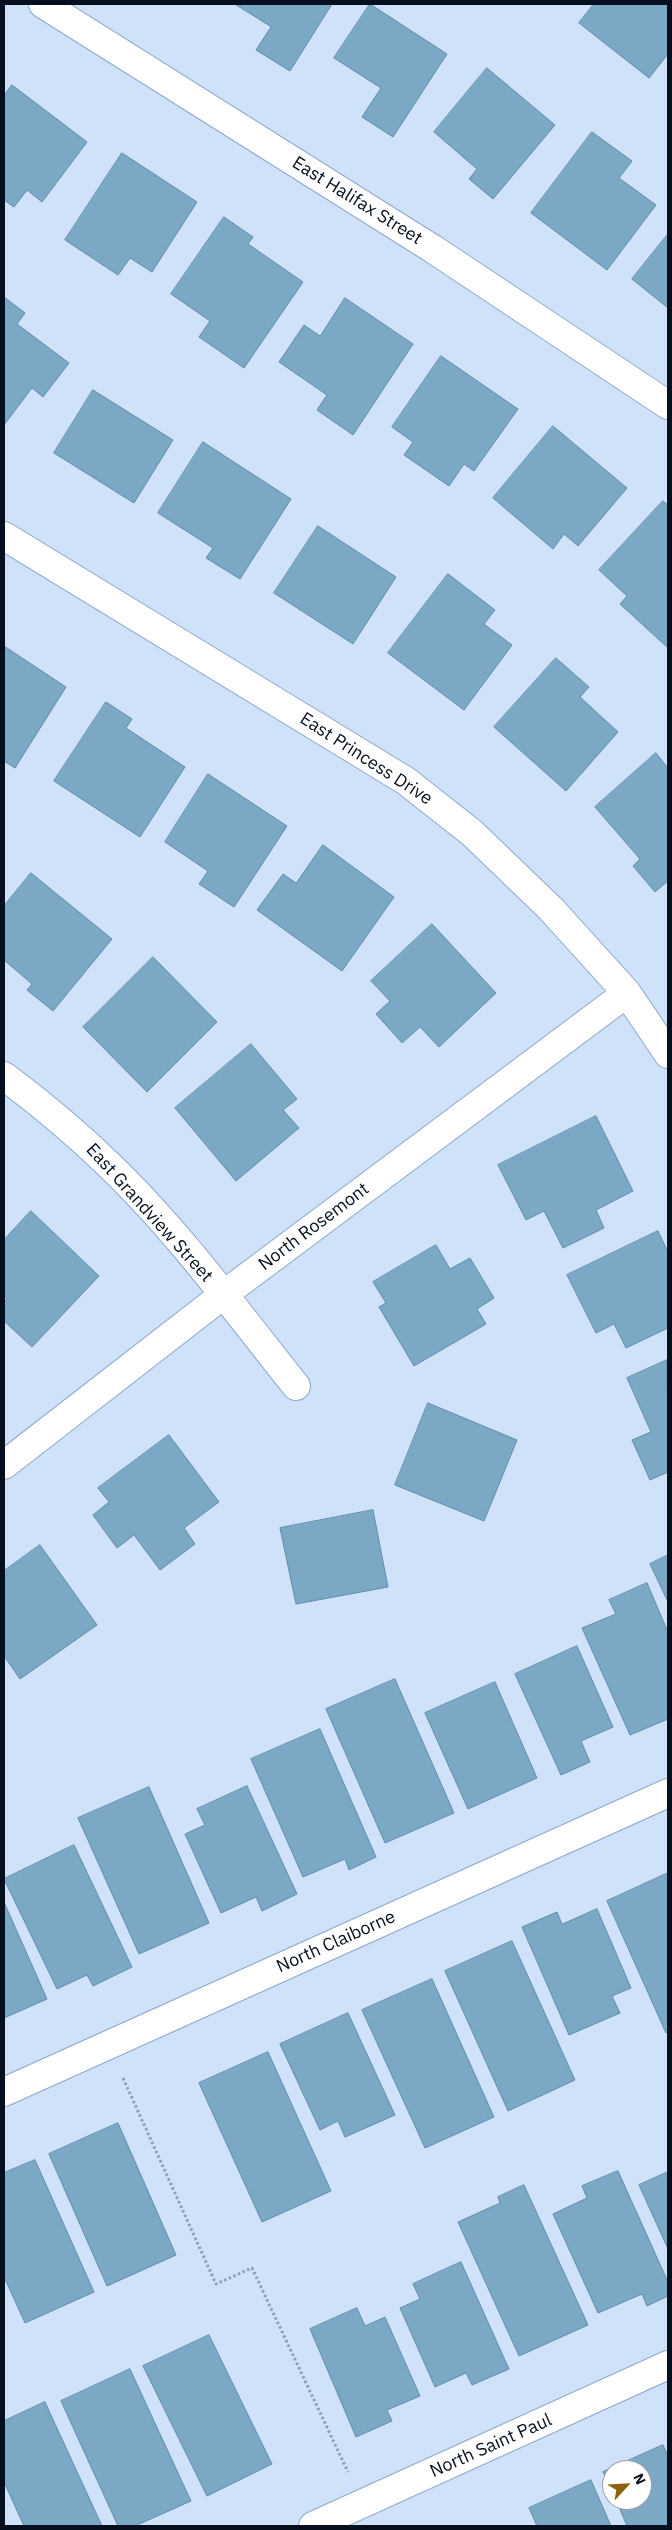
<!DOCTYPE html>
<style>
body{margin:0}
#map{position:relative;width:672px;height:2530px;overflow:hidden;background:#d0e2fa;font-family:"IBM Plex Sans",sans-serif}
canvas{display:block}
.frame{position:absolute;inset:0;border:5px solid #060f1d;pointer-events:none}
.north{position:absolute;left:602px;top:2460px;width:50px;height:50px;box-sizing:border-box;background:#fff;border:1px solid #9b9fa5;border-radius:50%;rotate:65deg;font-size:14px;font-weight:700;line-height:20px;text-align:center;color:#060f1d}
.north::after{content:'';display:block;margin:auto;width:18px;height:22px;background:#8f620a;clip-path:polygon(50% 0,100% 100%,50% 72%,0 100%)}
</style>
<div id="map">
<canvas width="672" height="2530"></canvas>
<div class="frame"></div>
<div class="north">N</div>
</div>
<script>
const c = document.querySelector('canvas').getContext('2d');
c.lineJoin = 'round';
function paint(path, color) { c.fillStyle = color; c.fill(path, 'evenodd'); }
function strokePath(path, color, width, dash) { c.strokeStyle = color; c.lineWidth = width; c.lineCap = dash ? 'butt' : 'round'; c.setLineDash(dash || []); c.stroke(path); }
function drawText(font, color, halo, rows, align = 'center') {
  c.font = font + ' "IBM Plex Sans",sans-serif'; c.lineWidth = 5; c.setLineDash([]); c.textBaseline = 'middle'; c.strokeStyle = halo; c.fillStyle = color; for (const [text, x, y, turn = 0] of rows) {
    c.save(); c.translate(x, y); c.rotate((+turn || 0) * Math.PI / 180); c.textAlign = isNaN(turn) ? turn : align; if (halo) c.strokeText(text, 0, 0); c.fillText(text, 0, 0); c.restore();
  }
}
const building = new Path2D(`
 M235 4H332L290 71 256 50 271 27Z
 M370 4 447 54 393 137 362 117 381 88 334 58Z
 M594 4H668V54L649 78 579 23Z
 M487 68 555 125 493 199 469 179 477 169 434 132Z
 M12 85 87 142 42 202 27 190 14 207 4 200V96Z
 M592 132 632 161 619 178 656 205 607 270 531 213Z
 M122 153 197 202 152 272 130 258 118 275 65 240Z
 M224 217 253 237 248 244 303 282 244 368 199 337 210 321 171 294Z
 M668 234V308L632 279Z
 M4 297 25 313 17 324 69 363 43 397 32 388 4 425Z
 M345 298 413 344 353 435 317 410 327 395 279 362 304 325 320 336Z
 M441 356 518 409 474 471 464 464 449 486 404 455 413 442 392 427Z
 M93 390 173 440 134 503 54 453Z
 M553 426 627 488 578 546 564 534 553 549 493 498Z
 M203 442 291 499 240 579 206 558 213 548 158 513Z
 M663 501 668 505V648L620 604 627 596 599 570Z
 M318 526 396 577 353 644 274 593Z
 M448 574 495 610 484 624 512 645 464 710 388 653Z
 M4 646 66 687 15 768 4 761Z
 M556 658 589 687 580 697 618 732 566 791 494 727Z
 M106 702 132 719 126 728 185 767 140 837 54 781Z
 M656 753 668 768V881L655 892 633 866 640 859 595 807Z
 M208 774 287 826 234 907 199 884 208 871 165 842Z
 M323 845 394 897 342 971 257 910 283 874 296 883Z
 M31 873 112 939 53 1011 27 990 32 984 4 960V906Z
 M432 924 496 993 439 1047 420 1027 402 1043 376 1014 390 1001 371 981Z
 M153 957 217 1022 147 1092 83 1027Z
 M251 1044 297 1099 283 1110 299 1128 236 1181 175 1108Z
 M596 1116 633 1191 596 1210 604 1228 563 1248 544 1211 526 1220 498 1165Z
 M31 1211 99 1276 32 1347 4 1321V1302L7 1299 4 1296V1240Z
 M658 1231 668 1252V1328L626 1348 614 1324 596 1333 567 1275Z
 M436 1245 450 1269 470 1258 494 1298 477 1309 486 1324 414 1366 379 1307 386 1303 373 1282Z
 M667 1360 668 1472 650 1480 632 1440 651 1432 627 1378Z
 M428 1403 517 1440 484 1521 395 1485Z
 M169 1435 219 1502 184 1528 195 1544 160 1570 134 1535 117 1548 93 1515 109 1502 98 1488Z
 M373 1510 388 1587 296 1604 280 1528Z
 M40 1545 97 1625 20 1679 4 1656V1571Z
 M668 1555V1602L650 1564Z
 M647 1583 668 1632V1719L630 1735 582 1628 616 1614 609 1600Z
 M577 1646 613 1727 581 1741 590 1762 561 1775 515 1674Z
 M395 1679 454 1813 385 1843 326 1709Z
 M495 1682 537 1778 468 1809 425 1713Z
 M320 1729 376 1857 349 1870 345 1859 303 1877 251 1759Z
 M247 1786 297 1894 262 1911 256 1897 221 1913 185 1834 205 1825 197 1809Z
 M149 1787 209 1923 139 1954 78 1818Z
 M74 1845 132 1967 93 1986 87 1975 57 1989 4 1879Z
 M668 1873V2032L666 2033 607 1901Z
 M4 1902 47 1999 4 2018Z
 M597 1909 631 1988 612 1996 620 2013 569 2035 522 1927 557 1912 562 1924Z
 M512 1941 575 2080 508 2111 445 1971Z
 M432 1979 494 2117 425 2148 362 2010Z
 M348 2013 395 2115 345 2137 338 2121 320 2130 280 2044Z
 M268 2052 331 2191 262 2222 199 2083Z
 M118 2123 176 2255 107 2286 49 2154Z
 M35 2160 94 2292 25 2323 4 2277V2173Z
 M618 2171 668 2282V2296L647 2306 642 2294 598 2313 553 2214 587 2198 582 2186Z
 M668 2172V2249L639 2185Z
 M524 2185 588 2325 519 2356 458 2222 500 2203 498 2197Z
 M461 2262 509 2369 472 2385 466 2373 435 2387 400 2308 420 2299 413 2284Z
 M357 2308 365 2326 385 2317 420 2396 387 2410 392 2421 356 2437 310 2329Z
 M209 2335 272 2464 207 2496 143 2366Z
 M130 2369 191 2501 135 2526H118L61 2401Z
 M45 2402 102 2526H24L4 2482V2421Z
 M663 2445 668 2456V2526H627L616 2500H642V2470H612V2492L603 2472Z
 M591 2480 611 2526H537L529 2508Z`);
paint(building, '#7aa8c5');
strokePath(building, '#608da9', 1);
const street = new Path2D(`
 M43 4 433 249 668 405
 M4 536 406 781 472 833 551 909 627 993 668 1054
 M4 1076C40 1103 75 1132 108 1164 178 1231 236 1311 296 1386
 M4 1465 223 1295 627 993
 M4 2092 668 1793
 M313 2526 668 2365`);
strokePath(street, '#8ba8cf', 30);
strokePath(new Path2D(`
 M123 2078 216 2284 252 2268 348 2472`), '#8f9eb3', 3, [2.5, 2.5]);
strokePath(street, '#fff', 28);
drawText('18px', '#060f1d', '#fff', [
 ["East Halifax Street",357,201,32],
 ["East Princess Drive",366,759,33],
 ["East Grandview Street",149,1213,48],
 ["North Rosemont",314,1227,-37],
 ["North Claiborne",336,1942,-24],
 ["North Saint Paul",491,2446,-24]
]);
</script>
